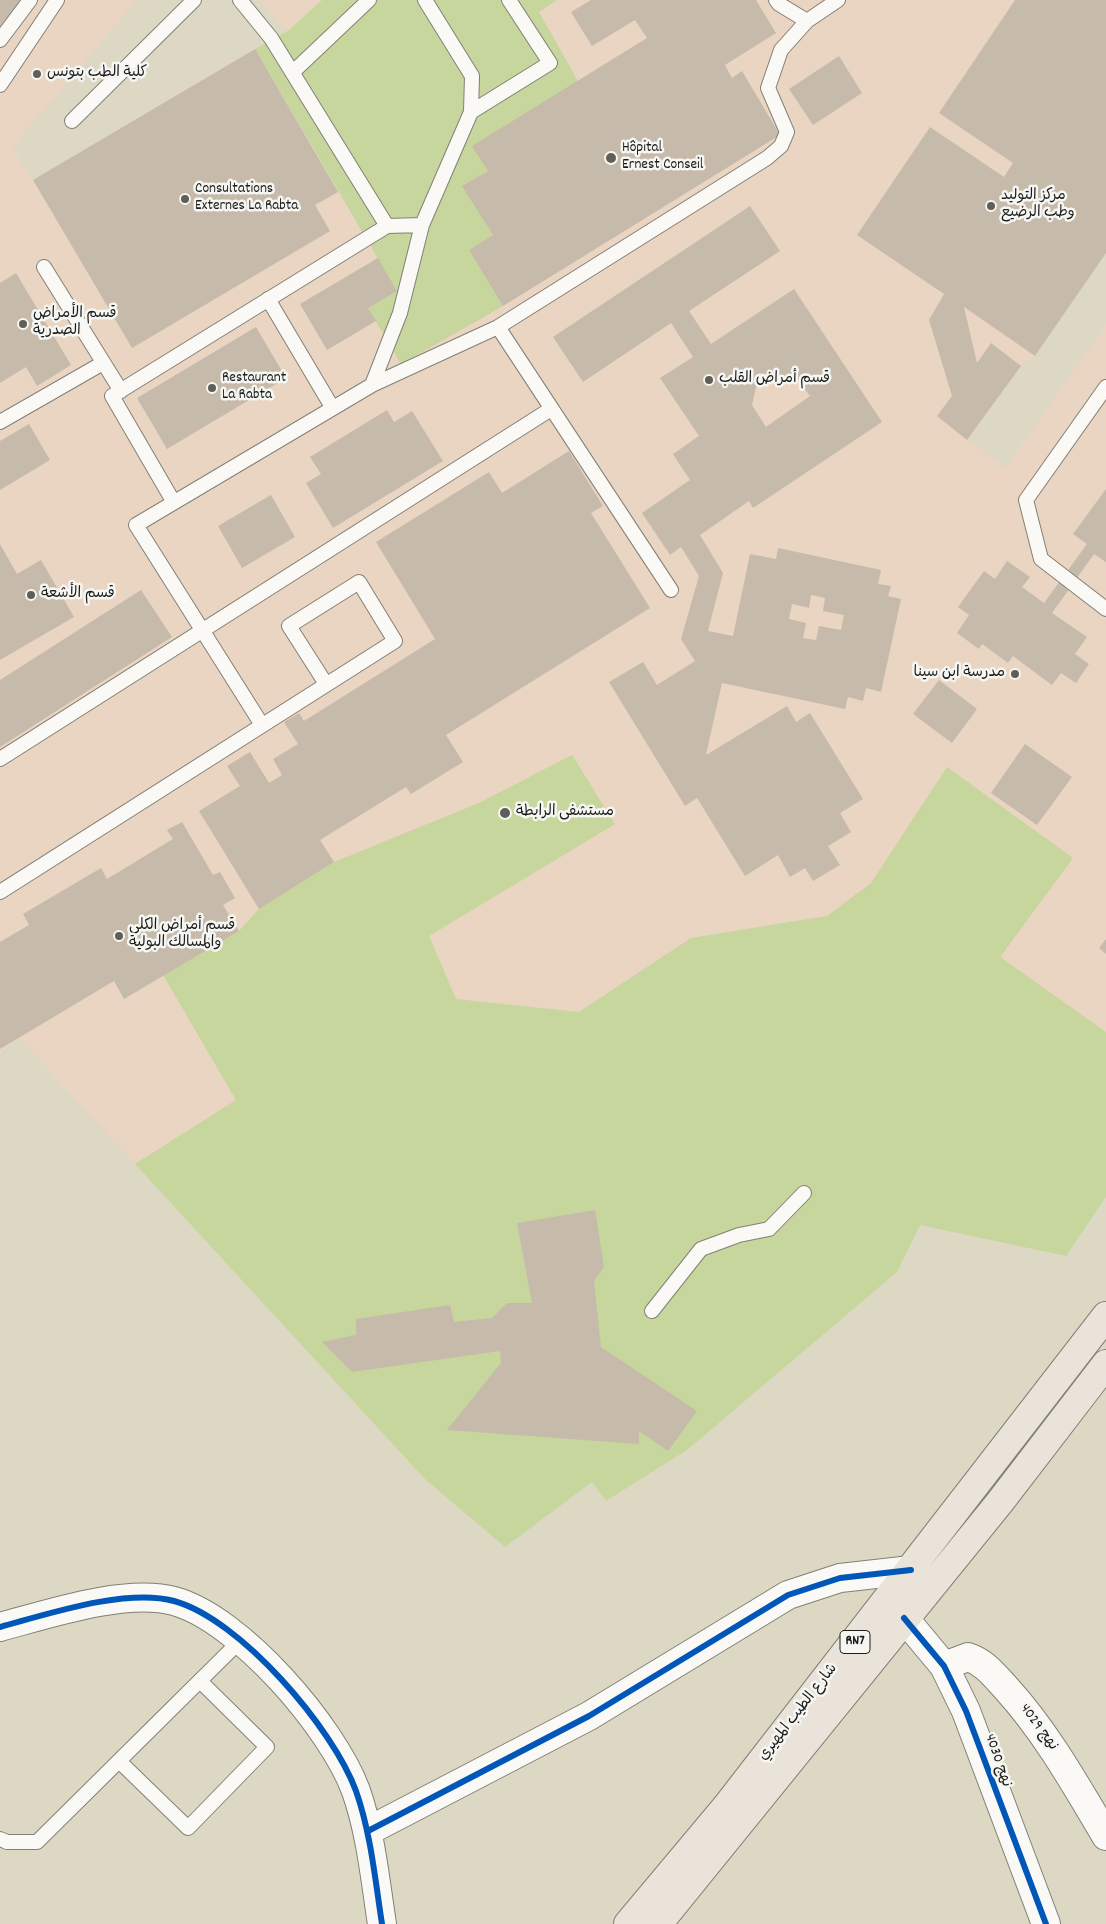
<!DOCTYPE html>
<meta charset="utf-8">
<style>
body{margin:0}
canvas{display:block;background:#dcd8c4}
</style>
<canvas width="1106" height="1924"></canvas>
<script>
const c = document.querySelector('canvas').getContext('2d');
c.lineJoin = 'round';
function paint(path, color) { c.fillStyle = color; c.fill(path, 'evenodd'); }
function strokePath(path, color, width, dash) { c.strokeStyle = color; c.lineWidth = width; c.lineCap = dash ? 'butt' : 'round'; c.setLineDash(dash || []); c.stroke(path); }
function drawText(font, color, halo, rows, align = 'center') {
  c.font = font + ' Dekko,"Playpen Sans Arabic",sans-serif'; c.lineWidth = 5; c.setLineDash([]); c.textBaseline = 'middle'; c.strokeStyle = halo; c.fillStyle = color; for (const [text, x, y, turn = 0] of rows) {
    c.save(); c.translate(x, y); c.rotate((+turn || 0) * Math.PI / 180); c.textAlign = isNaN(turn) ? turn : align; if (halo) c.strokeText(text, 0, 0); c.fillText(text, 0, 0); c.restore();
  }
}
paint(new Path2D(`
 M0 0H137L12 147 33 180 271 38 288 31 259 0H1106V253L1035 356 1021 366 968 440 1005 468 1106 325V1197L1066 1256 920 1225 897 1272 687 1450 606 1501 592 1482 505 1547 424 1478 19 1038 0 1053Z`), '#e9d5c2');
paint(new Path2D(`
 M322 0H557L539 12 578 81 473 146 488 171 463 186 493 235 469 250 503 306 401 364 368 308 397 291 255 49 288 31Z
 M572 755 615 824 429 936 456 999 579 1012 691 938 827 916 871 883 947 767 1073 858 1000 957 1106 1032V1197L1066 1256 920 1225 897 1272 687 1450 606 1501 592 1482 505 1547 424 1478 135 1164 236 1100 163 975 239 931 259 909 334 862 479 803Z`), '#c6d69c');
paint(new Path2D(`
 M0 0H24L34 7 4 47 0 44Z
 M591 0H756L776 33 725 65 732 78 742 71 780 135 503 306 469 250 493 235 462 186 488 171 472 146 647 38 635 20 592 46 571 12Z
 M1015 0H1106V253L1035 356 964 307 977 363 991 343 1021 366 967 440 937 416 952 396 929 320 944 294 857 235 930 127 1004 177 1013 163 939 113Z
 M255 49 338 192 315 205 330 231 132 348 33 180Z
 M839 56 862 93 813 125 789 89Z
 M750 206 780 251 689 311 711 344 794 289 882 422 753 508 749 501 700 535 723 573 708 631 733 636 750 554 776 559 778 548 881 570 878 584 891 586 888 596 901 599 881 692 866 688 863 701 848 697 845 709 722 683 706 755 787 706 796 722 810 713 863 799 840 813 851 832 828 846 840 865 813 881 805 868 790 877 778 855 745 876 697 798 685 806 609 682 643 662 657 685 695 661 681 639 699 576 681 547 670 555 642 513 690 480 673 454 699 436 660 378 693 357 671 323 583 382 553 337ZM759 373 796 377 810 396 766 427 752 405ZM811 595 825 598 823 611 844 615 841 630 819 626 816 640 803 638 806 623 789 619 792 604 809 608Z
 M378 258 397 291 368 308 376 321 327 350 300 304Z
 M16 273 71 365 37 386 26 367 0 383V283Z
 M256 327 286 378 167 449 137 398Z
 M387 410 394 422 412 411 443 461 333 528 306 483 321 474 310 457Z
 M29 424 50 460 0 490V441Z
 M569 451 603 506 591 513 650 608 446 735 463 762 411 794 406 787 320 840 334 862 259 909 199 811 240 786 227 766 250 752 269 783 282 775 273 759 298 744 284 722 299 713 304 721 435 639 376 542 489 472 502 493Z
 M1106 489V562L1094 554 1052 613 1087 637 1075 654 1089 664 1076 683 1061 673 1052 685 1013 656 1008 663 982 644 979 649 957 633 969 615 958 607 984 571 995 579 1007 561 1030 577 1022 587 1044 603 1087 544 1073 534Z
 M271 495 295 537 242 568 218 526Z
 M0 544 17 574 41 560 74 617 0 660Z
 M141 590 172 637 0 747V680Z
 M939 680 977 709 952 743 913 714Z
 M1025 744 1072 777 1037 825 991 793Z
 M182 822 213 875 220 872 235 898 223 905 239 931 124 999 114 981 0 1049V942L29 925 23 914 101 868 107 879 173 839 167 830Z
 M1106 939V954L1099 948Z
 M595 1210 604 1267 594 1281 601 1347 697 1411 668 1451 639 1431V1444L447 1430 501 1363 500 1351 352 1372 322 1342 356 1335V1319L450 1305 454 1322 492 1318 507 1303H532L517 1223Z`), '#c6baab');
const service = new Path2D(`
 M776 0 779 4 807 21 838 0
 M0 40 30 0
 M293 72 369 0
 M0 85 57 0
 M471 112 550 63 509 0
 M72 121 194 0
 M387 226 422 225
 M44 267 121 391
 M268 299 332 407
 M498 327 671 590
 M372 385 498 327 767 158 781 146 787 132 768 88 781 50 807 21
 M1106 387 1026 500 1041 559 1106 609
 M0 422 103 363
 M173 501 112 396 387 226 271 38 240 0
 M262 725 136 525 372 385 400 313 422 225 471 112 472 76 425 0
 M0 759 551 409
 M0 892 395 641 359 582 289 626 326 684
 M652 1311 701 1249 739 1235 769 1229 804 1193
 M119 1761 188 1828 267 1747 200 1681
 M0 1839 7 1842H37L241 1640`);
const minor = new Path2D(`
 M904 1618 944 1666 966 1711 1046 1924
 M0 1627C48 1614 126 1588 174 1601 240 1619 333 1728 356 1791 371 1834 375 1879 382 1924
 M944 1666 968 1657C984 1662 994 1675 1006 1688 1046 1732 1075 1784 1106 1836
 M368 1831 589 1716 788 1595 840 1578 911 1570`);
const primary = new Path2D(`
 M628 1924 726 1807 1106 1316
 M658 1924 1000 1502 1106 1364`);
strokePath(service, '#828076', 16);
strokePath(minor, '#828076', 30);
strokePath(primary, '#828076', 30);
strokePath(service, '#faf9f6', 14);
strokePath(minor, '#faf9f6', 28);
strokePath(primary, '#eae3da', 28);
strokePath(new Path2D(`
 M904 1618 944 1666 966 1711 1046 1924
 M0 1627C48 1614 126 1588 174 1601 240 1619 333 1728 356 1791 371 1834 375 1879 382 1924
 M368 1831 589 1716 788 1595 840 1578 911 1570`), '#0057b8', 6);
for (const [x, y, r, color] of [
 [37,74,5,"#5f5e57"],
 [611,158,6,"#5f5e57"],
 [185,199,5,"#5f5e57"],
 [991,206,5,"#5f5e57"],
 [23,324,5,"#5f5e57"],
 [709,380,5,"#5f5e57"],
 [212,388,5,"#5f5e57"],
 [31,595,5,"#5f5e57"],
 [1015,674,5,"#5f5e57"],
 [505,813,6,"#5f5e57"],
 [119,936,5,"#5f5e57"]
]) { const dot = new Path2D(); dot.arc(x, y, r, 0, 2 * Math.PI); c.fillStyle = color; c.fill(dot); strokePath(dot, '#f6f6f2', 2); }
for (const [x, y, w] of [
 [855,1642,30]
]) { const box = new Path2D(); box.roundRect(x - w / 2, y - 11.5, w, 23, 4); c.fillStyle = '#f6f6f2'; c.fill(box); strokePath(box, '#1c1c1c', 1); }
drawText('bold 14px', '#1c1c1c', null, [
 ["RN7",855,1642]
]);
drawText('15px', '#1c1c1c', '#f6f6f2', [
 ["كلية الطب بتونس",47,74],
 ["Hôpital",622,149],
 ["Ernest Conseil",622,166],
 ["Consultations",195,190],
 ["Externes La Rabta",195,207],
 ["مركز التوليد",1001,197],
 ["وطب الرضيع",1001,214],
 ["قسم الأمراض",33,315],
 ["الصدرية",33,332],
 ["Restaurant",222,379],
 ["La Rabta",222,396],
 ["قسم أمراض القلب",719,380],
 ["قسم الأشعة",41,595],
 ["مدرسة ابن سينا",1005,674,"right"],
 ["مستشفى الرابطة",516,813],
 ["قسم أمراض الكلى",129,927],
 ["والمسالك البولية",129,944]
], 'left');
drawText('15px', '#1c1c1c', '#f6f6f2', [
 ["شارع الطيب المهيري",799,1713,-52],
 ["نهج 4029",1038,1728,54],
 ["نهج 4030",997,1761,71]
]);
</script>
